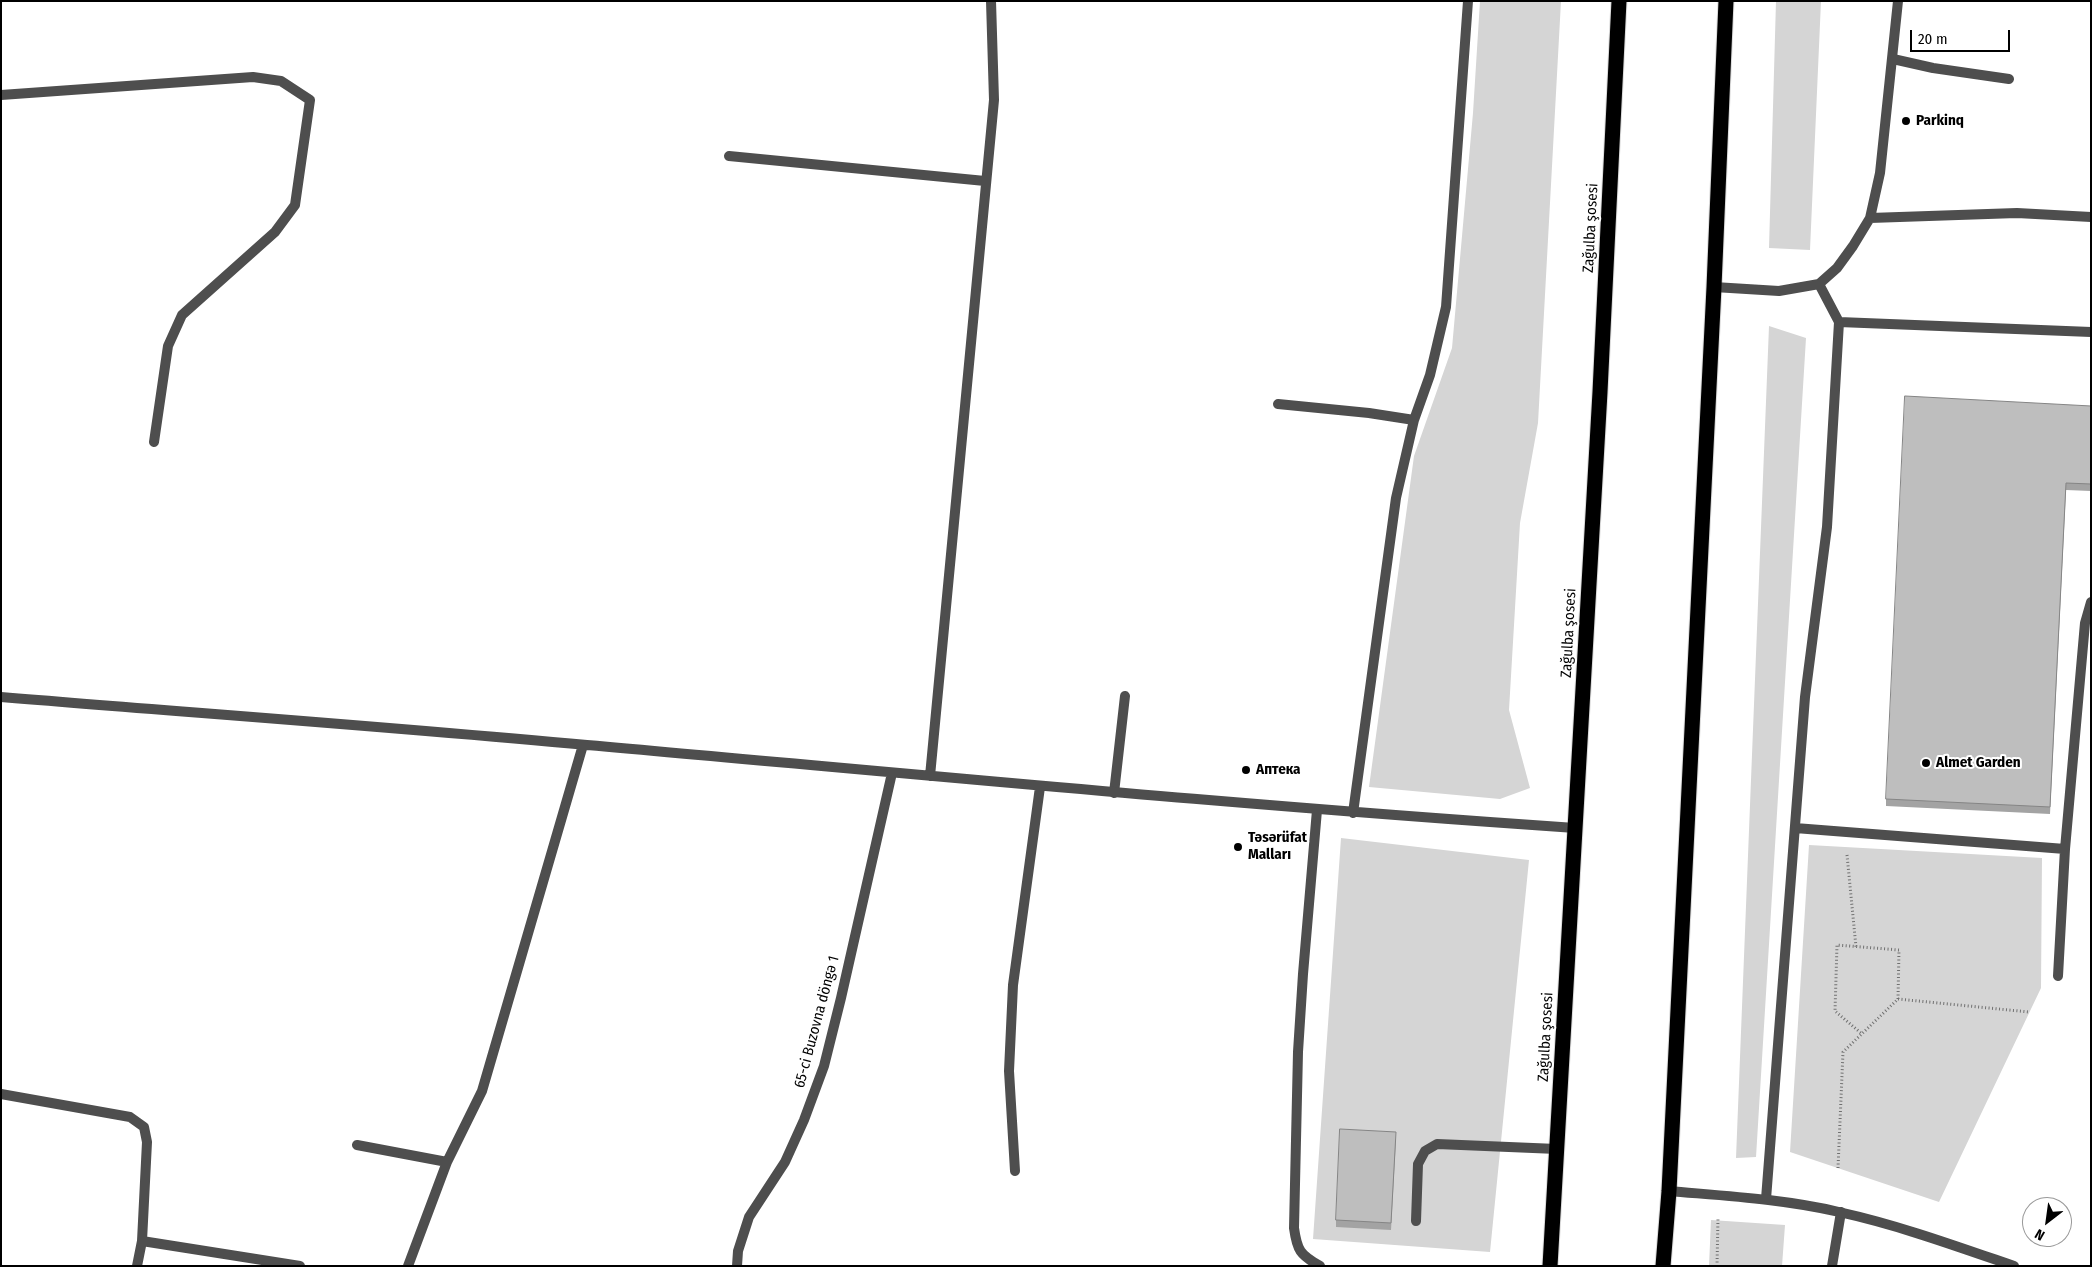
<!DOCTYPE html>
<meta charset="utf-8">
<style>
body{margin:0}
#map{position:relative;width:2092px;height:1267px;overflow:hidden;background:#fff;font-family:"Fira Sans Condensed",sans-serif}
canvas{display:block}
.frame{position:absolute;inset:0;border:2px solid #000;pointer-events:none}
.north{position:absolute;left:2022px;top:1197px;width:50px;height:50px;box-sizing:border-box;background:#fff;border:1px solid #999;border-radius:50%;rotate:210deg;font-size:14px;font-weight:700;line-height:20px;text-align:center;color:#000}
.north::after{content:'';display:block;margin:auto;width:18px;height:22px;background:#000;clip-path:polygon(50% 0,100% 100%,50% 72%,0 100%)}
.scale{position:absolute;left:1910px;top:30px;width:100px;height:22px;box-sizing:border-box;border:2px solid #000;border-top:0;padding-left:6px;font-size:15px;line-height:18px;white-space:nowrap;color:#000;-webkit-text-stroke:4px #fff;paint-order:stroke}
</style>
<div id="map">
<canvas width="2092" height="1267"></canvas>
<div class="frame"></div>
<div class="north">N</div>
<div class="scale">20 m</div>
</div>
<script>
const c = document.querySelector('canvas').getContext('2d');
c.lineJoin = 'round';
function paint(path, color) { c.fillStyle = color; c.fill(path, 'evenodd'); }
function strokePath(path, color, width, dash) { c.strokeStyle = color; c.lineWidth = width; c.lineCap = dash ? 'butt' : 'round'; c.setLineDash(dash || []); c.stroke(path); }
function drawText(font, color, halo, rows, align = 'center') {
  c.font = font + ' "Fira Sans Condensed",sans-serif'; c.lineWidth = 4; c.setLineDash([]); c.textBaseline = 'middle'; c.strokeStyle = halo; c.fillStyle = color; for (const [text, x, y, turn = 0] of rows) {
    c.save(); c.translate(x, y); c.rotate((+turn || 0) * Math.PI / 180); c.textAlign = isNaN(turn) ? turn : align; if (halo) c.strokeText(text, 0, 0); c.fillText(text, 0, 0); c.restore();
  }
}
paint(new Path2D(`
 M1480 1H1561L1538 423 1520 523 1509 710 1530 788 1500 799 1369 787 1414 456 1452 348 1473 113Z
 M1776 1H1821L1810 250 1769 248Z
 M1769 326 1806 338 1756 1157 1736 1158Z
 M1341 838 1529 860 1490 1252 1313 1239Z
 M1809 845 2042 858 2041 988 1939 1202 1790 1152Z
 M1711 1220 1785 1225 1782 1266H1709Z`), '#d5d5d5');
const motorway = new Path2D(`
 M1550 1266 1600 392 1619 1
 M1663 1266 1669 1191 1714 287 1726 1`);
strokePath(motorway, '#dbdbdb', 17);
strokePath(new Path2D(`
 M1847 855 1856 947
 M1898 999 2029 1012
 M1838 1168 1843 1052 1898 999 1899 950 1837 945 1835 1011 1862 1034
 M1717 1266 1718 1218`), '#707070', 3, [1, 2.5]);
strokePath(new Path2D(`
 M1893 59 1933 68 2009 79
 M1870 218 2017 213 2091 217
 M1714 287 1779 291 1819 284 1837 268 1853 246 1870 218 1880 173 1898 1
 M1839 322 2091 332
 M1114 793 1125 696
 M1795 828 2065 849
 M2058 976 2065 849 2085 623 2091 602
 M1766 1199 1805 697 1827 527 1839 322 1819 284
 M1416 1221 1418 1164 1425 1151 1437 1144 1557 1149
 M1832 1266 1841 1212`), '#4e4e4e', 10);
strokePath(new Path2D(`
 M1 95 253 77 281 81 310 100 295 205 275 232 182 315 168 346 154 442
 M729 156 985 181
 M1278 404 1369 413 1414 420
 M1 697C196 713 392 727 587 745 916 774 1245 806 1575 828
 M930 776 994 100 991 1
 M1317 810 1303 974 1298 1052 1294 1228C1297 1250 1300 1255 1320 1266
 M1353 813 1396 498 1414 420 1430 375 1446 307 1468 1
 M1 1094 130 1117 144 1127 147 1142 142 1241 137 1266
 M357 1145 447 1162
 M1015 1171 1009 1071 1013 985 1040 787
 M1669 1191C1726 1196 1783 1199 1839 1212 1898 1225 1956 1246 2014 1266
 M142 1241 300 1266
 M408 1266 447 1162 482 1091 583 745
 M737 1266 738 1251 749 1217 785 1162 804 1120 824 1066 841 998 892 773`), '#4e4e4e', 10);
strokePath(motorway, '#000', 15);
paint(new Path2D(`
 M2091 406V491L2066 490 2050 814 1886 806V799Z
 M1396 1139 1391 1230 1336 1227V1220Z`), '#a3a3a3');
const building = new Path2D(`
 M1905 396 2091 406V484L2066 483 2050 807 1886 799Z
 M1340 1129 1396 1132 1391 1223 1336 1220Z`);
paint(building, '#bebebe');
strokePath(building, '#858585', 1);
for (const [x, y, r, color] of [
 [1906,121,5,"#000"],
 [1926,763,5,"#000"],
 [1246,770,5,"#000"],
 [1238,847,5,"#000"]
]) { const dot = new Path2D(); dot.arc(x, y, r, 0, 2 * Math.PI); c.fillStyle = color; c.fill(dot); strokePath(dot, '#fff', 2); }
drawText('bold 15px', '#000', '#fff', [
 ["Parkinq",1916,121],
 ["Almet Garden",1936,763],
 ["Аптека",1256,770],
 ["Təsərüfat",1248,838],
 ["Malları",1248,855]
], 'left');
drawText('15px', '#000', '#fff', [
 ["Zağulba şosesi",1591,228,-87],
 ["Zağulba şosesi",1569,633,-87],
 ["65-ci Buzovna döngə 1",817,1022,-75],
 ["Zağulba şosesi",1546,1037,-87]
]);
</script>
